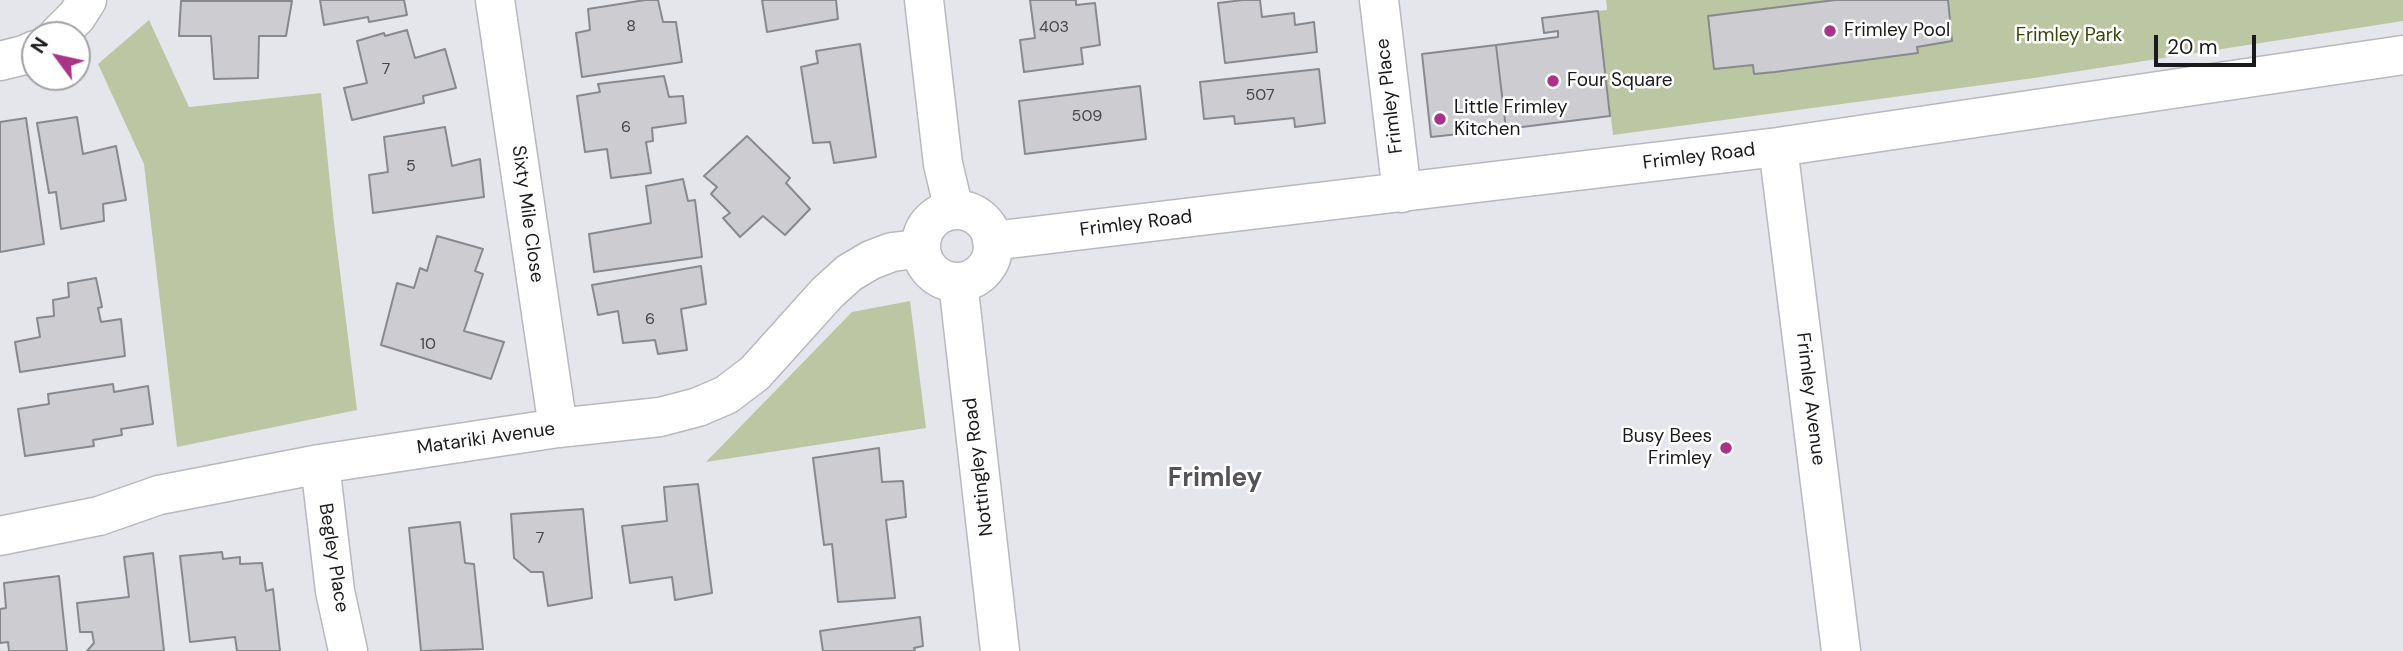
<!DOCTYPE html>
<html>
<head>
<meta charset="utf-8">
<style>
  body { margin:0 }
  #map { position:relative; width:2403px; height:651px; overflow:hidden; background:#e5e6eb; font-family:"DM Sans",sans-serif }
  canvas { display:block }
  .north { position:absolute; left:21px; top:21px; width:70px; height:70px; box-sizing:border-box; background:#fff; border:2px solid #a3a3a4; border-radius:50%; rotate:303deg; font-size:19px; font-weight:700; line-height:28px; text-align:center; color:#1a1a1c }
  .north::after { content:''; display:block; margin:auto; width:24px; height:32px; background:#aa3389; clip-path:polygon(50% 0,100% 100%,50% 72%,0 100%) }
  .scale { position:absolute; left:2154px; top:35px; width:102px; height:32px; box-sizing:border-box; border:4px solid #1a1a1c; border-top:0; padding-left:9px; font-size:21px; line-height:24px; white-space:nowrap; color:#1a1a1c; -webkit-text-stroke:5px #fff; paint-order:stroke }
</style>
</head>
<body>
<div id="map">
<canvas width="2403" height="651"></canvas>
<div class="north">N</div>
<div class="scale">20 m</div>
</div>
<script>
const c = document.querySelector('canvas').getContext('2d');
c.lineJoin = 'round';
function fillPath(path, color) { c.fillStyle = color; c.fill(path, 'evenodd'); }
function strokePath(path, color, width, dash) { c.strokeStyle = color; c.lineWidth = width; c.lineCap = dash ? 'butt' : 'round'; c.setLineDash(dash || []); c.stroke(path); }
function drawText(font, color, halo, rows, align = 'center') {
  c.font = font + ' "DM Sans",sans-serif'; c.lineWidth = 5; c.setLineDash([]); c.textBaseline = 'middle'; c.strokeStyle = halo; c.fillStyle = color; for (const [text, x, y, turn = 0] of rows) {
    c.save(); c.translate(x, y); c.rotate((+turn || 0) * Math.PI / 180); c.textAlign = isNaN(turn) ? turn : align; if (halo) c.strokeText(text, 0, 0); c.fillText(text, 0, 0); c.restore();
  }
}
fillPath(new Path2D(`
  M1606,0H2403V21L2034,78L1613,135L1598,11L1607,10Z
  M149,20L189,107L321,93L334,223L357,410L177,447L144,164L98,64Z
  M910,301L926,428L706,462L852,312Z`), '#bcc6a3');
const building = new Path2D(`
  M320,0H404L407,15L369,22L368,17L324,25Z
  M645,0H658L663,22H676L682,62L582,77L576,33L590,30L588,9Z
  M762,0H836L838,19L767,32Z
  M1030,0H1076V5L1095,3L1100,45L1081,48L1083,64L1024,72L1020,40L1035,38Z
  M1243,0H1260L1262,17L1294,13L1295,25L1314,22L1317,52L1225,63L1218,3Z
  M1835,0H1948L1952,41L1917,47L1918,53L1775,72L1754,74L1753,65L1714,69L1708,16Z
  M181,1H292L286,36H259L258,78L214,79L211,36H179Z
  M1598,11L1610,116L1506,129L1496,45L1558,37V31L1544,33L1542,18Z
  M407,30L415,58L445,49L456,88L423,96L424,103L352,120L344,88L367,83L357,41L384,33L385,36Z
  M860,44L876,157L834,163L830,142L813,143L801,67L818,63L816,51Z
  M1496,45L1506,129L1431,137L1422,54Z
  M1319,69L1325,123L1295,127L1294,118L1235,124L1234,116L1204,119L1200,82Z
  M664,76L669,97L683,96L686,123L652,128L653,141L646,142L651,173L611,178L607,149L585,152L577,96L600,92L598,84Z
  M1140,86L1146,139L1025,154L1019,101Z
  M77,117L83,154L116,146L126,200L103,204L104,221L61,229L56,192L49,193L37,123Z
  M26,118L44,244L0,252V122Z
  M445,127L452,166L480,159L484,197L373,213L369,175L388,172L384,137Z
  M747,136L790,178L786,183L810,209L785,235L763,216L740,237L723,218L730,213L711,194L717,187L704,176Z
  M683,179L688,201L695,200L702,257L594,272L589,234L651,223L646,186Z
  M437,236L483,249L475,271L483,274L464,331L504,342L491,379L381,345L397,283L414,288L420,268L427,271Z
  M701,266L706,304L681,309L687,350L658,354L655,340L623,343L618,311L598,315L592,285Z
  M96,278L102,307L98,308L101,322L121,319L125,356L20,372L15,342L40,337L37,318L54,316L53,300L69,297L68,283Z
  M113,384L114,392L148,386L153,424L121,429L122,435L93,440L94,446L25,456L18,409L49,404L48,394Z
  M879,448L882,482L903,481L906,517L886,520L895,598L838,602L832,544L824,545L813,458Z
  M698,484L712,593L675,600L672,577L630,583L622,526L667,521L664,487Z
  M583,509L592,598L548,606L543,572H531L514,558L511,514Z
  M460,522L465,563L474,564L483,649L421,651L409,528Z
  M222,552L223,559L240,557V564L262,563L266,591L273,589L280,651H237L235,637L190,642L180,556Z
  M153,553L164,651H87L94,643L92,632H80L77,603L129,597L124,557Z
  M59,576L67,651H9L8,642L0,643V609L6,608L4,583Z
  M920,617L923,646L914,648L915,651H823L820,631Z`);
fillPath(building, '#ccccd1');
strokePath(building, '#88898e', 2);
const minor = new Path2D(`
  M495,0L558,428
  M924,0L943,164L954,210
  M1379,0L1402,193
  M58,35L77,16L87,0
  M0,61L24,55L35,50
  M1778,147L1841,651
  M921 246a36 36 0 1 1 72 0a36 36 0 1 1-72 0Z
  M992,241L1778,147L2403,55
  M958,282L1000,651
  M320,464L335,591L348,651
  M0,536L99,516L159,495L320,464L558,428L660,417L698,407L726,395L755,373L827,293L849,273L871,260L892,252L909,250L921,252`);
strokePath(minor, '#b8b9be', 41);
strokePath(minor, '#fff', 38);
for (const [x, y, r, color] of [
  [1830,31,7,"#aa3389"],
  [1553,81,7,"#aa3389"],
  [1440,119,7,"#aa3389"],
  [1726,448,7,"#aa3389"]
]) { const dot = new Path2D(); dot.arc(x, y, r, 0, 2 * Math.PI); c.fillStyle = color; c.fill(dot); strokePath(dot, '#fff', 2.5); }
drawText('16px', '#464649', null, [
  ["8",631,27],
  ["403",1054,28],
  ["7",386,70],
  ["507",1260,96],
  ["509",1087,117],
  ["6",626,128],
  ["5",411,167],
  ["6",650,320],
  ["10",428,345],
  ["7",540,539]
]);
drawText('19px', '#1a1a1c', '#fff', [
  ["Frimley Pool",1844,31],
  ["Four Square",1567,81],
  ["Little Frimley",1454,108],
  ["Kitchen",1454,130],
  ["Busy Bees",1712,437,"right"],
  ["Frimley",1712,459,"right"]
], 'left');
drawText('19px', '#374300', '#fff', [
  ["Frimley Park",2069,36]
]);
drawText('19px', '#1a1a1c', '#fff', [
  ["Frimley Place",1390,96,-97],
  ["Frimley Road",1699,157,-7],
  ["Sixty Mile Close",527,214,82],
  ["Frimley Road",1136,224,-7],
  ["Frimley Avenue",1810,399,83],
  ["Matariki Avenue",486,439,-8],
  ["Nottingley Road",979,467,-97],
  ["Begley Place",333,558,81]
]);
drawText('bold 26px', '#535358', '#fff', [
  ["Frimley",1215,479]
]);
</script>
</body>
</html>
